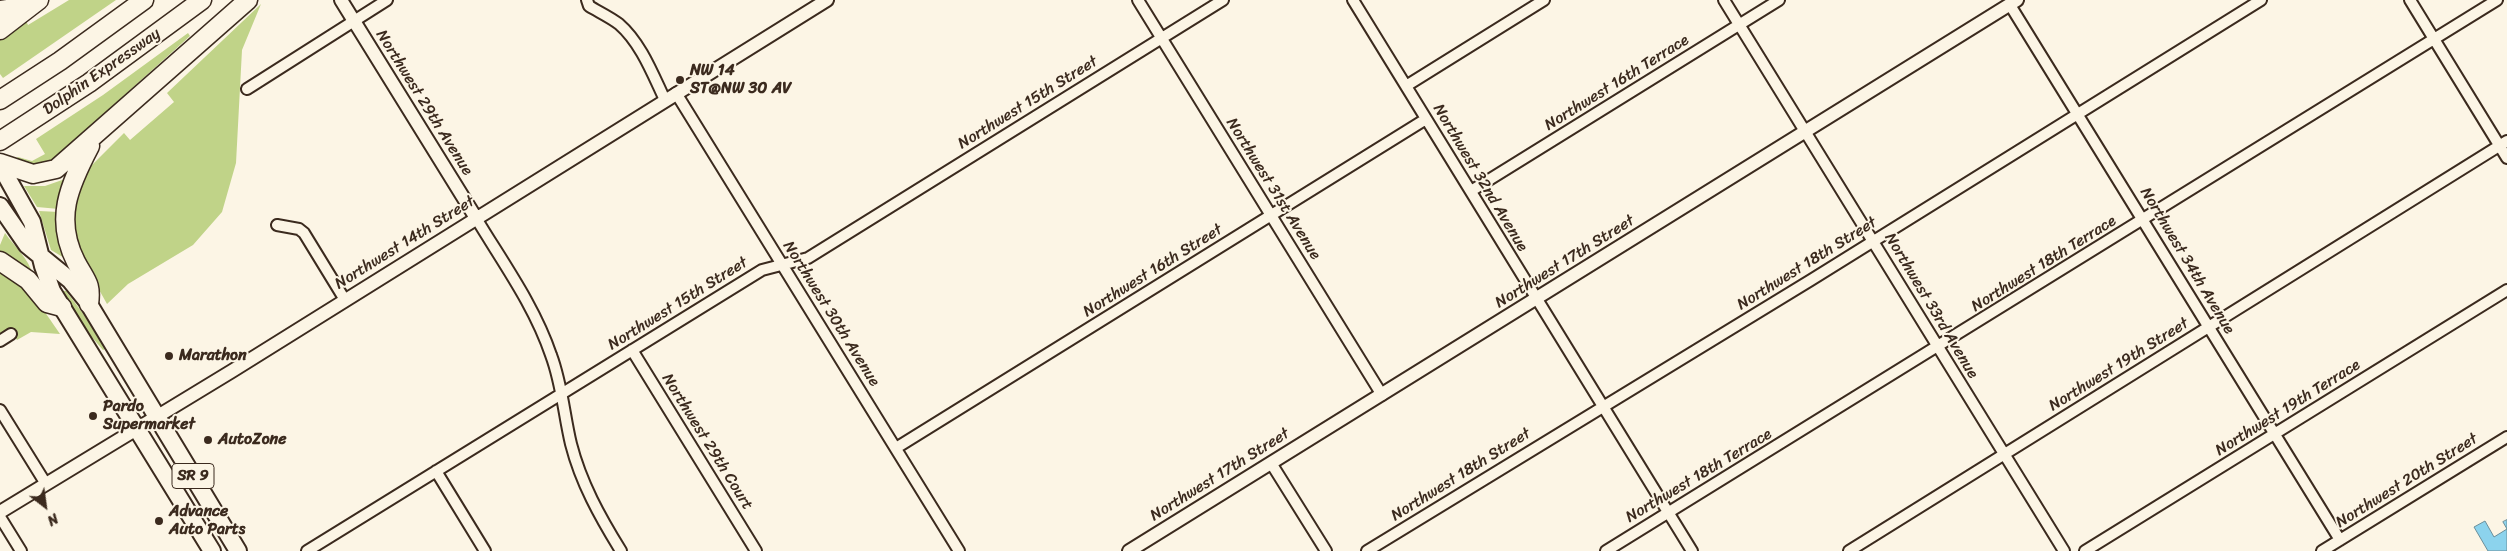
<!DOCTYPE html>
<html>
<head>
<meta charset="utf-8">
<style>
  body { margin:0 }
  #map { position:relative; width:2507px; height:551px; overflow:hidden; background:#fcf5e5; font-family:Sriracha,sans-serif }
  canvas { display:block }
  .north { position:absolute; left:20px; top:481px; width:50px; height:50px; -webkit-text-stroke:4px #fcf5e5; paint-order:stroke; rotate:150deg; font-size:14px; font-weight:700; line-height:20px; text-align:center; color:#3b2a1e }
  .north::after { content:''; display:block; margin:auto; width:18px; height:22px; background:#3b2a1e; clip-path:polygon(50% 0,100% 100%,50% 72%,0 100%) }
</style>
</head>
<body>
<div id="map">
<canvas width="2507" height="551"></canvas>
<div class="north">N</div>
</div>
<script>
const c = document.querySelector('canvas').getContext('2d');
c.lineJoin = 'round';
function fillPath(path, color) { c.fillStyle = color; c.fill(path, 'evenodd'); }
function strokePath(path, color, width, dash) { c.strokeStyle = color; c.lineWidth = width; c.lineCap = dash ? 'butt' : 'round'; c.setLineDash(dash || []); c.stroke(path); }
function drawText(font, color, halo, rows, align = 'center') {
  c.font = font + ' Sriracha,sans-serif'; c.lineWidth = 4; c.setLineDash([]); c.textBaseline = 'middle'; c.strokeStyle = halo; c.fillStyle = color; for (const [text, x, y, turn = 0] of rows) {
    c.save(); c.translate(x, y); c.rotate((+turn || 0) * Math.PI / 180); c.textAlign = isNaN(turn) ? turn : align; if (halo) c.strokeText(text, 0, 0); c.fillText(text, 0, 0); c.restore();
  }
}
fillPath(new Path2D(`
  M69,0H116L3,78L0,74V37L26,21L28,25Z
  M261,4L242,50L236,163L222,212L193,245L128,284L107,304L87,268L76,243L70,205L88,169L124,133L130,140L174,102L167,93Z
  M188,33L190,36L59,154V159L42,167L14,160L18,157L32,161L45,154L36,139L103,95Z
  M65,179L59,209L37,207L24,186H45Z
  M39,211L59,212L66,259L51,250Z
  M5,233C14,246 29,259 33,275L0,254V245Z
  M0,269C30,288 41,306 60,334L31,332L17,340L10,329L0,335Z
  M63,291H66L82,312L105,349L103,350L90,335Z`), '#c0d388');
const water = new Path2D(`
  M2507,520V551H2488L2474,527L2485,521L2494,537L2507,529L2503,522Z`);
fillPath(water, '#8cd3ed');
strokePath(water, '#6c8f9a', 1);
const minor = new Path2D(`
  M587,0L589,6C599,12 610,17 619,24C641,43 653,75 665,100
  M1138,0L1382,395
  M1353,0L1692,551
  M1724,0L2064,551
  M2410,0L2507,158
  M2010,5L2340,540
  M1406,86L1544,0
  M247,89L387,0
  M676,93L959,551
  M1471,191L1779,0
  M476,218C503,263 534,305 551,355C562,384 564,415 571,444C581,483 600,517 621,551
  M277,225L299,229L304,233L345,300
  M0,341L11,334
  M632,350L756,551
  M0,410L46,484
  M896,448L1426,119
  M1271,463L1326,551
  M436,471L485,551
  M0,517L21,551
  M307,551L762,270L808,258L1223,0
  M1367,551L1811,280L2261,0
  M1606,551L2497,0
  M1849,551L2507,141
  M2085,551L2507,290
  M2322,551L2507,437`);
const tertiary = new Path2D(`
  M341,0L476,218
  M0,512L232,371L827,0
  M1129,551L2017,0`);
const trunk = new Path2D(`
  M0,165L32,222L43,266L52,291L212,551
  M0,206L27,245L70,280L87,301L238,551`);
const motorway = new Path2D(`
  M0,10L29,6
  M0,30L39,0
  M0,100L60,61L144,0
  M0,141L89,83L202,0
  M0,163L33,174L56,169L248,0
  M0,261L28,280L47,303L62,307
  M89,304C92,283 86,281 76,262C54,219 69,186 90,146`);
strokePath(minor, '#3b2a1e', 14);
strokePath(tertiary, '#3b2a1e', 16);
strokePath(trunk, '#3b2a1e', 20);
strokePath(motorway, '#3b2a1e', 21);
strokePath(minor, '#fcf5e5', 10);
strokePath(tertiary, '#fcf5e5', 12);
strokePath(trunk, '#fcf5e5', 16);
strokePath(motorway, '#fcf5e5', 18);
for (const [x, y, r, color] of [
  [680,80,5,"#3b2a1e"],
  [169,356,5,"#3b2a1e"],
  [93,416,5,"#3b2a1e"],
  [208,440,5,"#3b2a1e"],
  [159,521,5,"#3b2a1e"]
]) { const dot = new Path2D(); dot.arc(x, y, r, 0, 2 * Math.PI); c.fillStyle = color; c.fill(dot); strokePath(dot, '#fcf5e5', 2); }
for (const [x, y, w] of [
  [193,476,42]
]) { const box = new Path2D(); box.roundRect(x - w / 2, y - 12.5, w, 25, 4); c.fillStyle = '#fcf5e5'; c.fill(box); strokePath(box, '#3b2a1e', 1); }
drawText('bold 15px', '#3b2a1e', null, [
  ["SR 9",193,476]
]);
drawText('bold 16px', '#3b2a1e', '#fcf5e5', [
  ["NW 14",690,71],
  ["ST@NW 30 AV",690,89],
  ["Marathon",179,356],
  ["Pardo",103,407],
  ["Supermarket",103,425],
  ["AutoZone",218,440],
  ["Advance",169,512],
  ["Auto Parts",169,530]
], 'left');
drawText('16px', '#3b2a1e', '#fcf5e5', [
  ["Dolphin Expressway",102,72,-35],
  ["Northwest 16th Terrace",1617,83,-32],
  ["Northwest 29th Avenue",424,103,58],
  ["Northwest 15th Street",1028,103,-32],
  ["Northwest 32nd Avenue",1480,178,59],
  ["Northwest 31st Avenue",1273,189,58],
  ["Northwest 14th Street",405,243,-32],
  ["Northwest 34th Avenue",2187,261,59],
  ["Northwest 17th Street",1565,262,-32],
  ["Northwest 18th Street",1807,264,-32],
  ["Northwest 18th Terrace",2044,264,-32],
  ["Northwest 16th Street",1153,271,-32],
  ["Northwest 15th Street",678,304,-32],
  ["Northwest 33rd Avenue",1931,306,59],
  ["Northwest 30th Avenue",831,314,58],
  ["Northwest 19th Street",2119,365,-32],
  ["Northwest 19th Terrace",2288,408,-32],
  ["Northwest 29th Court",707,442,58],
  ["Northwest 17th Street",1220,475,-32],
  ["Northwest 18th Street",1461,475,-32],
  ["Northwest 18th Terrace",1699,476,-31],
  ["Northwest 20th Street",2407,481,-32]
]);
</script>
</body>
</html>
